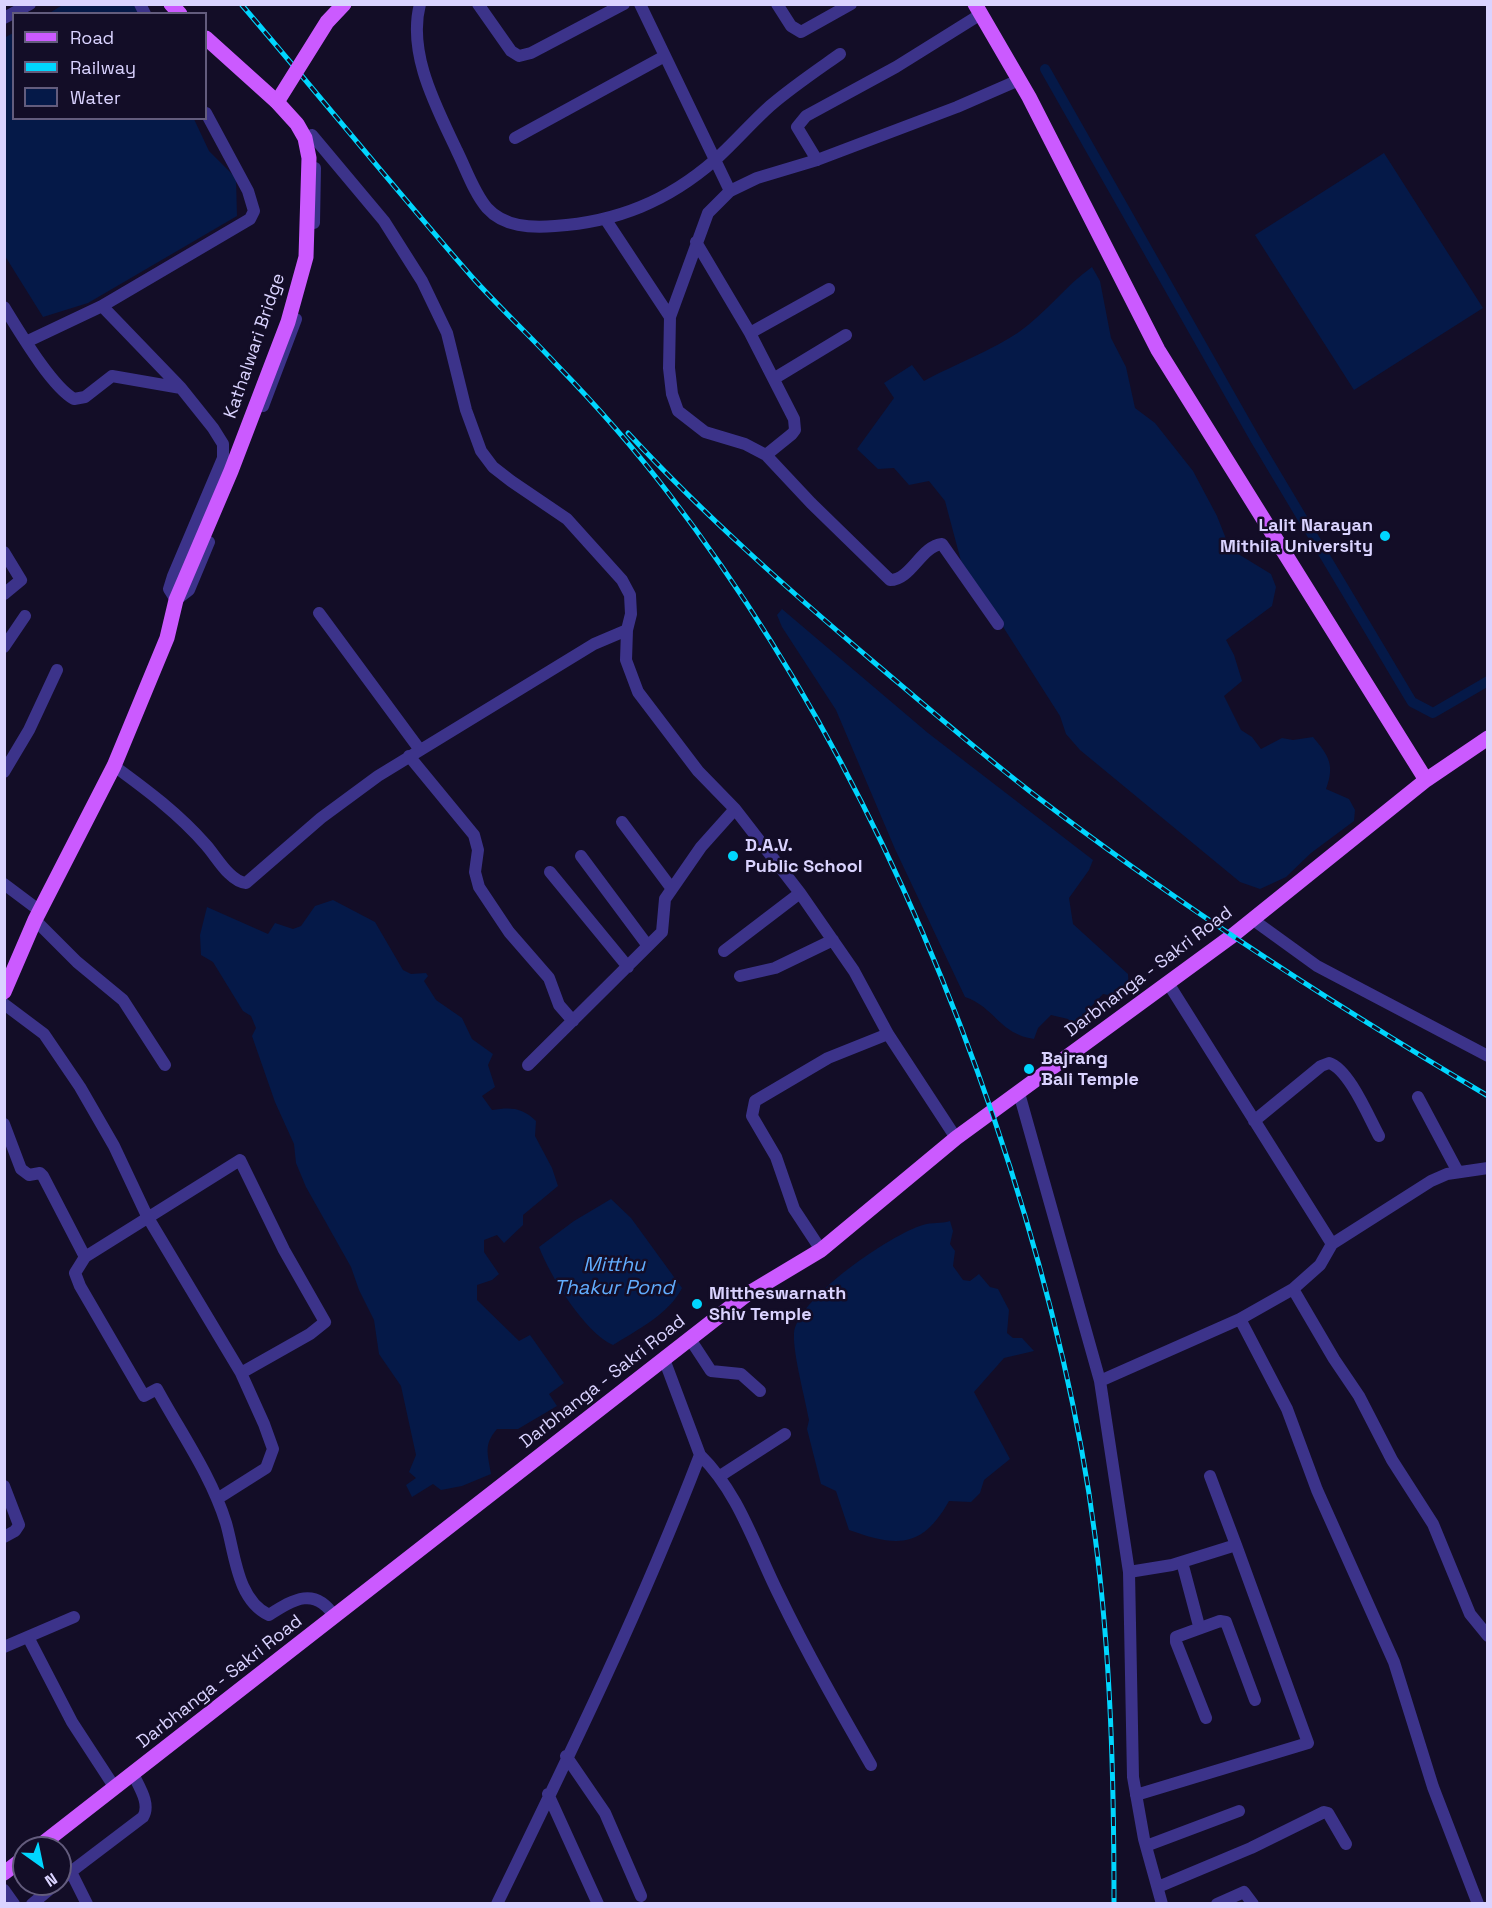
<!DOCTYPE html>
<html>
<head>
<meta charset="utf-8">
<style>
  body { margin:0 }
  #map { position:relative; width:1492px; height:1908px; overflow:hidden; background:#130d27; font-family:"Space Grotesk",sans-serif }
  canvas { display:block }
  .frame { position:absolute; inset:0; border:6px solid #dad3ff; pointer-events:none }
  .legend { position:absolute; left:12px; top:12px; width:195px; height:108px; box-sizing:border-box; background:#130d27; border:2px solid #635c7d; margin:0; padding:8px 10px; list-style:none; font-size:18px; color:#dad3ff }
  .legend li { display:flex; align-items:center; gap:12px; height:30px }
  .legend b { width:30px; border:2px solid #635c7d }
  .north { position:absolute; left:12px; top:1836px; width:60px; height:60px; box-sizing:border-box; background:#130d27; border:2px solid #635c7d; border-radius:50%; rotate:147deg; font-size:16px; font-weight:700; line-height:24px; text-align:center; color:#dad3ff }
  .north::after { content:''; display:block; margin:auto; width:21px; height:27px; background:#00d6fe; clip-path:polygon(50% 0,100% 100%,50% 72%,0 100%) }
</style>
</head>
<body>
<div id="map">
<canvas width="1492" height="1908"></canvas>
<div class="frame"></div>
<ul class="legend">
<li><b style="height:8px;background:#cb5aff"></b>Road</li>
<li><b style="height:8px;background:#00d6fe"></b>Railway</li>
<li><b style="height:16px;background:#051948"></b>Water</li>
</ul>
<div class="north">N</div>
</div>
<script>
const c = document.querySelector('canvas').getContext('2d');
c.lineJoin = 'round';
function fillPath(path, color) { c.fillStyle = color; c.fill(path, 'evenodd'); }
function strokePath(path, color, width, dash) { c.strokeStyle = color; c.lineWidth = width; c.lineCap = dash ? 'butt' : 'round'; c.setLineDash(dash || []); c.stroke(path); }
function drawText(font, color, halo, rows, align = 'center') {
  c.font = font + ' "Space Grotesk",sans-serif'; c.lineWidth = 5; c.setLineDash([]); c.textBaseline = 'middle'; c.strokeStyle = halo; c.fillStyle = color; for (const [text, x, y, turn = 0] of rows) {
    c.save(); c.translate(x, y); c.rotate((+turn || 0) * Math.PI / 180); c.textAlign = isNaN(turn) ? turn : align; if (halo) c.strokeText(text, 0, 0); c.fillText(text, 0, 0); c.restore();
  }
}
fillPath(new Path2D(`
  M64,4L134,5L139,14H48Z
  M13,33L14,118L194,119L209,151L236,178L237,216L88,303L43,317L5,256L4,38Z
  M1384,153L1483,308L1354,390L1255,235Z
  M1092,267L1100,281L1111,338L1126,367L1135,408L1155,423L1193,471L1217,516L1230,549L1271,574L1276,587L1272,606L1226,640L1234,655L1242,681L1224,696L1241,730L1252,737L1261,749L1282,738L1293,740L1313,737C1329,756 1335,765 1326,789L1349,799L1355,810L1354,821L1311,853L1286,877L1260,889L1240,882L1080,750L1066,734L1060,716L961,561L945,501L929,481L909,485L894,468L878,469L857,449L894,398L884,383L912,365L924,381C953,365 993,350 1019,332C1047,312 1065,286 1092,267Z
  M782,609L928,733L1093,860L1089,870L1069,898L1073,924L1128,974L1129,992L1114,996L1103,994L1083,1015L1078,1031L1068,1019L1051,1015L1038,1028L1034,1039C999,1034 995,1007 965,997L895,849L836,710L782,627L777,615Z
  M333,900L375,922L403,970L411,974L426,973L428,976L424,981L436,1000L462,1018L472,1039L493,1054L488,1065L495,1087L482,1096L492,1110C510,1107 522,1107 536,1121L535,1136L552,1168L558,1186L523,1215V1225L504,1243L497,1235L484,1240V1252L499,1274L492,1280L477,1285V1300L519,1341L530,1335L564,1383L549,1394L557,1406L518,1429H497C483,1445 488,1454 491,1474L462,1486L441,1490L433,1484L412,1497L406,1485L416,1478L409,1472L416,1455L401,1386L379,1354L374,1320L359,1290L351,1267L306,1187L296,1163L294,1144L275,1102L252,1036L256,1028L251,1016L243,1011L213,962L201,955L200,935L207,907L268,934L275,923L293,929L301,926L315,906Z
  M611,1199L631,1218L682,1288C669,1314 637,1330 613,1345C585,1333 550,1276 539,1247L574,1221Z
  M950,1221L953,1231L950,1244L955,1251L953,1266L963,1280L970,1281L979,1274L990,1287L998,1289L1009,1310L1007,1333L1013,1338H1022L1034,1351L1004,1358L974,1392L1010,1459L984,1480L980,1493L971,1502L949,1501C922,1549 897,1547 849,1530L836,1491L821,1484L807,1429L809,1420C805,1398 793,1354 794,1334C796,1299 891,1234 923,1225C932,1222 941,1224 950,1221Z`), '#051948');
strokePath(new Path2D(`
  M1045,69L1255,439L1412,702L1433,713L1488,681`), '#051948', 10);
strokePath(new Path2D(`
  M140,4L145,14
  M420,4C407,54 437,108 457,151C466,169 474,193 487,208C504,227 531,228 555,226C617,222 668,201 715,160C734,143 751,123 770,106C792,87 816,71 840,54
  M478,4L511,51L519,56L531,53L624,4
  M640,4L730,191
  M777,4L791,26L801,32L851,4
  M4,18L30,4
  M312,135L384,221L422,281L447,333L466,410L481,451L493,467L511,481L567,519L622,580L630,595L631,614L627,630L626,660L638,692L698,771L735,809L800,893L854,971L888,1034L956,1138
  M515,138L663,57
  M817,160L797,127L806,116L896,67L981,14
  M606,220L670,317
  M314,223L315,168
  M696,242L750,333L794,419L795,430L792,434L766,455
  M102,306L181,388L213,428L223,444V458L173,576L169,589L176,600L189,590L209,542
  M4,307C19,331 51,386 74,399L85,397L112,376L181,388
  M750,333L829,289
  M26,342L102,306L250,219L254,211L248,191L206,113
  M775,378L846,335
  M263,406L296,319
  M4,552L21,580L4,594
  M319,613L420,750
  M998,624L942,544C921,546 911,580 890,580L811,503L766,455L745,444L705,432L678,411L672,394L669,368L670,317L708,213L730,191L757,178L817,160L957,107L1019,80
  M4,647L25,616
  M409,756L474,835L478,850L475,872L479,887L509,932L549,978L559,1005L573,1021
  M114,766C147,790 179,814 206,845C216,856 230,882 246,883L321,818L378,776L594,644L627,630
  M4,772L29,730L57,670
  M622,822L672,889
  M581,856L648,946
  M550,872L628,967
  M4,884L40,911
  M1252,919L1317,966L1488,1056
  M35,920L77,962L123,1000L165,1065
  M724,951L800,893
  M740,976L775,968L833,940
  M1168,983L1332,1244
  M4,1004L44,1034L80,1087L114,1146L147,1216L241,1373L264,1424L273,1449L266,1468L217,1499
  M528,1065L662,932L665,899L701,847L735,809
  M1019,1093L1100,1381L1129,1572L1133,1777L1144,1839L1162,1904
  M1418,1097L1458,1172
  M1254,1121L1321,1066L1329,1063C1349,1069 1369,1118 1379,1136
  M4,1124L21,1169L29,1175L40,1173L43,1176L85,1257L75,1273L80,1286L144,1396L157,1389C181,1433 211,1475 226,1523C235,1554 237,1600 269,1615C294,1599 315,1586 335,1617
  M821,1250L794,1209L776,1157L752,1116L755,1101L828,1058L888,1034
  M85,1257L240,1160L284,1250L325,1322L310,1334L241,1373
  M1293,1289L1334,1359L1359,1396L1392,1460L1433,1524L1470,1614L1488,1636
  M1240,1319L1287,1409L1317,1490L1394,1662L1433,1787L1478,1904
  M690,1339L711,1371L741,1374L760,1391
  M1100,1381L1240,1319L1293,1289L1320,1265L1332,1244L1431,1181L1447,1174L1488,1168
  M700,1455C739,1493 755,1547 779,1595C807,1653 839,1709 871,1765
  M720,1476L785,1434
  M1210,1476L1236,1545
  M4,1486L19,1525L15,1531L4,1537
  M1182,1562L1199,1626
  M1129,1572L1172,1565L1236,1545L1308,1743L1136,1795
  M28,1637L72,1722L115,1788
  M4,1647L74,1617
  M1206,1718L1176,1642V1637L1220,1621L1226,1622L1255,1700
  M566,1756L605,1813L641,1896
  M548,1794L598,1904
  M1146,1846L1239,1811
  M71,1872L87,1904
  M60,1880L143,1817C151,1804 139,1787 133,1774
  M1158,1887L1251,1848L1324,1812L1328,1813L1346,1844
  M4,1890L14,1904
  M32,1904L56,1884
  M497,1904C569,1756 641,1609 700,1455L664,1359
  M1217,1904L1244,1892L1253,1904`), '#3c338a', 12);
strokePath(new Path2D(`
  M171,4L180,14
  M975,4L1029,97L1158,350L1426,780
  M4,992L35,920L114,766L167,638L176,600L231,471L288,322L306,257L309,158L305,138L297,124L277,102L206,38
  M37,1848L746,1295L821,1250L956,1138L1232,936L1426,780L1488,738
  M4,1873L24,1858`), '#cb5aff', 15);
const rail = new Path2D(`
  M241,4C319,95 394,188 472,277C499,307 528,334 555,363C595,404 634,448 669,494C823,695 933,927 1010,1167C1048,1287 1079,1411 1095,1536C1111,1658 1114,1781 1114,1904
  M628,433C705,516 790,591 876,664C928,708 979,752 1032,793C1177,904 1331,1003 1488,1096`);
strokePath(rail, '#00d6fe', 5);
strokePath(rail, '#130d27', 3, [9]);
strokePath(new Path2D(`
  M277,102L327,22L344,4`), '#cb5aff', 15);
for (const [x, y, r, color] of [
  [1385,536,6,"#00d6fe"],
  [733,856,6,"#00d6fe"],
  [1029,1069,6,"#00d6fe"],
  [697,1304,6,"#00d6fe"]
]) { const dot = new Path2D(); dot.arc(x, y, r, 0, 2 * Math.PI); c.fillStyle = color; c.fill(dot); strokePath(dot, '#130d27', 2); }
drawText('18px', '#dad3ff', '#130d27', [
  ["Kathalwari Bridge",255,346,-71],
  ["Darbhanga - Sakri Road",1149,972,-37],
  ["Darbhanga - Sakri Road",603,1382,-38],
  ["Darbhanga - Sakri Road",220,1682,-38]
]);
drawText('bold 18px', '#dad3ff', '#130d27', [
  ["Lalit Narayan",1373,526,"right"],
  ["Mithila University",1373,547,"right"],
  ["D.A.V.",745,846],
  ["Public School",745,867],
  ["Bajrang",1041,1059],
  ["Bali Temple",1041,1080],
  ["Mittheswarnath",709,1294],
  ["Shiv Temple",709,1315]
], 'left');
drawText('italic 20px', '#61adff', '#130d27', [
  ["Mitthu",614,1266],
  ["Thakur Pond",614,1289]
]);
</script>
</body>
</html>
